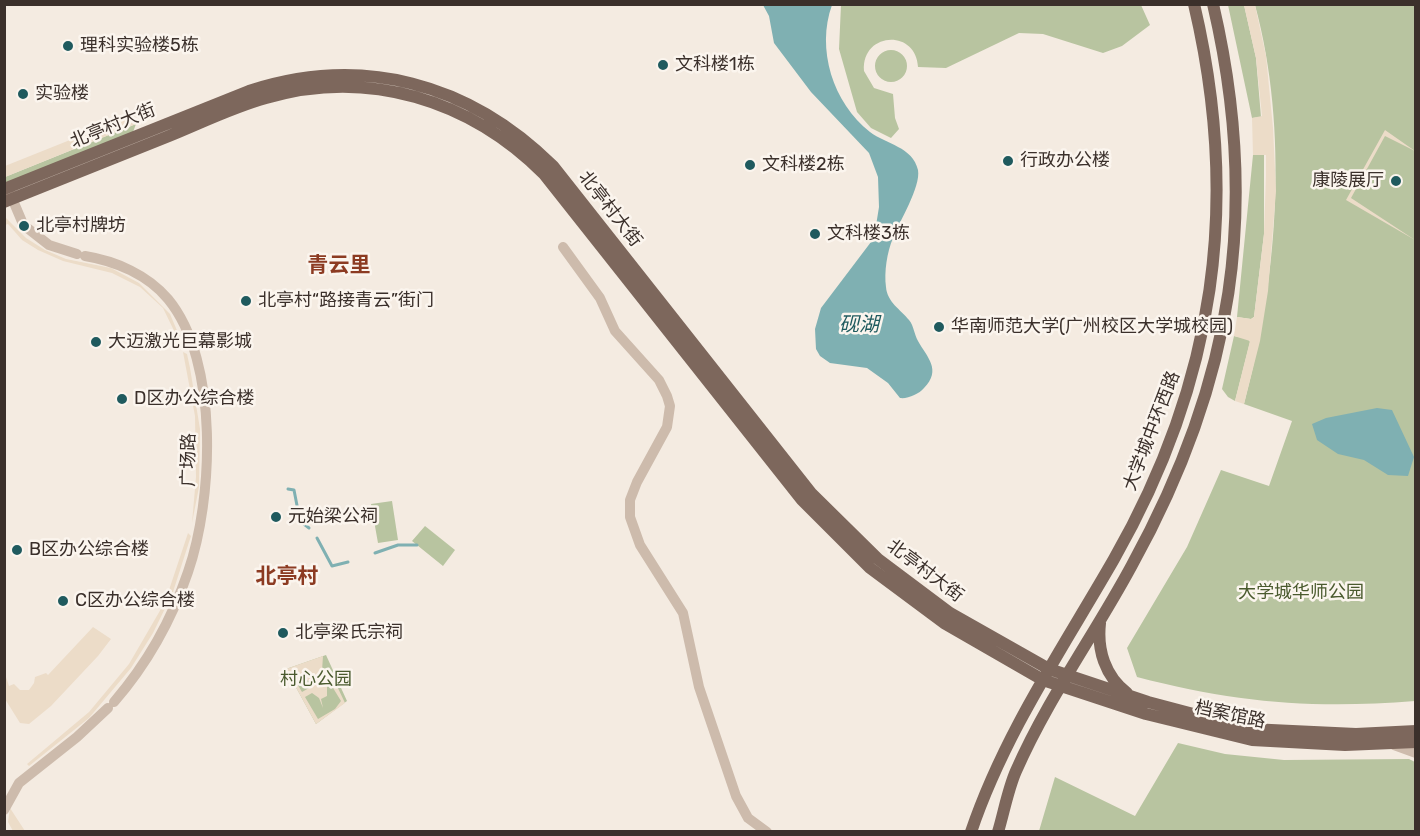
<!DOCTYPE html>
<html>
<head>
<meta charset="utf-8">
<style>
  body { margin:0 }
  #map { position:relative; width:1420px; height:836px; overflow:hidden; background:#f4ebe1; font-family:Rubik,sans-serif }
  canvas { display:block }
  .frame { position:absolute; inset:0; border:6px solid #3b302b; pointer-events:none }
</style>
</head>
<body>
<div id="map">
<canvas width="1420" height="836"></canvas>
<div class="frame"></div>
</div>
<script>
const c = document.querySelector('canvas').getContext('2d');
c.lineJoin = 'round';
function fillPath(path, color) { c.fillStyle = color; c.fill(path, 'evenodd'); }
function strokePath(path, color, width, dash) { c.strokeStyle = color; c.lineWidth = width; c.lineCap = dash ? 'butt' : 'round'; c.setLineDash(dash || []); c.stroke(path); }
function drawText(font, color, halo, rows, align = 'center') {
  c.font = font + ' Rubik,"Noto Sans SC",sans-serif'; c.lineWidth = 5; c.setLineDash([]); c.textBaseline = 'middle'; c.strokeStyle = halo; c.fillStyle = color; for (const [text, x, y, turn = 0] of rows) {
    c.save(); c.translate(x, y); c.rotate((+turn || 0) * Math.PI / 180); c.textAlign = isNaN(turn) ? turn : align; if (halo) c.strokeText(text, 0, 0); c.fillText(text, 0, 0); c.restore();
  }
}
fillPath(new Path2D(`
  M841,5H1141L1150,25L1122,46L1103,53L1043,34L1019,33L946,68L918,67C916,28 861,32 864,71L874,88L893,94L895,118L899,129L891,138L871,128L857,112L839,49Z
  M1228,5H1244L1256,58L1261,117L1252,118Z
  M1255,5H1415V701C1314,709 1236,703 1137,677L1127,648L1187,547L1221,470L1269,486L1292,421L1244,404C1278,279 1289,130 1255,5Z
  M875 66a16 16 0 1 1 32 0a16 16 0 1 1-32 0Z
  M136,124L133,132L5,184V177Z
  M1264,154V234L1254,317L1251,319L1237,317L1253,155Z
  M1234,336L1248,339L1250,342L1235,401L1228,397L1222,389Z
  M392,501L398,540L378,543L371,504Z
  M425,526L455,550L443,566L412,541Z
  M326,655L347,701L316,724L286,669Z
  M1178,743L1225,754L1284,760L1409,759L1415,762V831H1039L1055,777L1135,816Z`), '#b8c4a0');
fillPath(new Path2D(`
  M1244,5H1255L1266,56L1273,128L1276,191L1268,291L1260,341L1244,404L1235,401L1250,341L1234,336L1237,317L1251,319L1254,317L1264,234L1266,176V155H1253L1252,118L1262,116L1256,58Z
  M135,114L136,124L5,177V166Z
  M1385,130L1415,151L1385,136L1351,198L1415,240L1346,200Z
  M5,217L26,238L45,250L66,259L111,268L139,283L170,314L181,340L179,341L163,308L140,287L112,273L63,261L38,250L22,240L8,224L5,225Z
  M183,352L187,354L190,368L200,429L199,487L192,523L196,477L195,416Z
  M188,533L191,536L189,542L173,592L153,633L131,668L89,718L29,766L27,764L89,712L129,664L165,602Z
  M93,627L111,639L98,656L51,706L29,724L20,723L5,699V674L9,686L14,684L20,690H29L34,683L35,677L46,673L48,675Z
  M323,656L322,671L337,686L345,703L316,724L286,669ZM293,670L310,682L309,688L302,692L290,672ZM330,683L341,701L335,709L318,719L305,697L312,693L319,698L323,708L321,699L327,696V686Z
  M10,808L25,831H13L8,822Z`), '#ecdcc8');
fillPath(new Path2D(`
  M763,5H832C816,49 833,103 870,132C886,144 913,147 918,170C921,187 899,222 893,238C887,252 884,272 886,287C887,302 901,310 909,320C914,326 914,334 918,341C927,357 942,370 924,388C919,394 908,399 900,398L888,383L867,368L830,363L820,356L816,349L815,329L821,308L874,238L879,207L878,177L869,153L811,92L774,43L769,16Z
  M1377,408L1392,410L1414,457L1408,476L1388,475L1364,460L1338,454L1317,440L1312,424L1326,418Z`), '#7fb0b2');
strokePath(new Path2D(`
  M288,489L294,490L300,521L309,528
  M317,538L332,566L348,562
  M375,553L398,545H417`), '#7fb0b2', 3);
strokePath(new Path2D(`
  M9,191L23,224
  M26,227L49,245L77,254
  M563,247L600,298L615,331L659,380L667,396L670,406L667,427L637,482L630,500V517L640,545L683,613L699,687L736,796L748,818L767,832
  M85,256C116,261 148,275 168,299C220,362 213,500 188,572C172,619 146,665 114,702
  M1394,745L1416,753
  M4,810L19,783L77,737L108,708`), '#cdbbac', 10);
strokePath(new Path2D(`
  M4,189L249,91C362,54 469,83 553,166L811,493L878,559L950,613L1049,669L1148,702L1250,729L1356,734L1416,731
  M4,202C59,180 114,158 169,136C201,123 233,107 266,98C368,68 470,100 544,174L802,500L870,568L944,623L1043,680L1146,714L1252,740L1345,745L1416,742
  M1100,623C1097,650 1105,676 1127,693
  M971,832C1004,734 1063,648 1114,559C1215,382 1241,203 1194,4
  M998,832C1004,812 1008,789 1016,771C1048,698 1095,634 1132,565C1233,382 1261,209 1213,4`), '#7d675c', 12);
for (const [x, y, r, color] of [
  [68,46,6,"#1f5a5e"],
  [663,65,6,"#1f5a5e"],
  [23,94,6,"#1f5a5e"],
  [1008,161,6,"#1f5a5e"],
  [750,165,6,"#1f5a5e"],
  [1396,181,6,"#1f5a5e"],
  [24,226,6,"#1f5a5e"],
  [815,234,6,"#1f5a5e"],
  [246,301,6,"#1f5a5e"],
  [939,327,6,"#1f5a5e"],
  [96,342,6,"#1f5a5e"],
  [122,399,6,"#1f5a5e"],
  [276,517,6,"#1f5a5e"],
  [17,550,6,"#1f5a5e"],
  [63,601,6,"#1f5a5e"],
  [283,633,6,"#1f5a5e"]
]) { const dot = new Path2D(); dot.arc(x, y, r, 0, 2 * Math.PI); c.fillStyle = color; c.fill(dot); strokePath(dot, '#fbf5ee', 2); }
drawText('18px', '#3b302b', '#fbf5ee', [
  ["理科实验楼5栋",80,46],
  ["文科楼1栋",675,65],
  ["实验楼",35,94],
  ["行政办公楼",1020,161],
  ["文科楼2栋",762,165],
  ["康陵展厅",1384,181,"right"],
  ["北亭村牌坊",36,226],
  ["文科楼3栋",827,234],
  ["北亭村“路接青云”街门",258,301],
  ["华南师范大学(广州校区大学城校园)",951,327],
  ["大迈激光巨幕影城",108,342],
  ["D区办公综合楼",134,399],
  ["元始梁公祠",288,517],
  ["B区办公综合楼",29,550],
  ["C区办公综合楼",75,601],
  ["北亭梁氏宗祠",295,633]
], 'left');
drawText('18px', '#3b302b', '#fbf5ee', [
  ["北亭村大街",113,126,-22],
  ["北亭村大街",610,209,52],
  ["大学城中环西路",1152,431,-69],
  ["广场路",189,460,-89],
  ["北亭村大街",925,571,37],
  ["档案馆路",1230,715,12]
]);
drawText('18px', '#4a5a2e', '#fbf5ee', [
  ["大学城华师公园",1301,593],
  ["村心公园",316,680]
]);
drawText('italic 20px', '#1f5a5e', '#fbf5ee', [
  ["砚湖",859,325]
]);
drawText('bold 21px', '#8c3b22', '#fbf5ee', [
  ["青云里",339,266],
  ["北亭村",287,577]
]);
</script>
</body>
</html>
